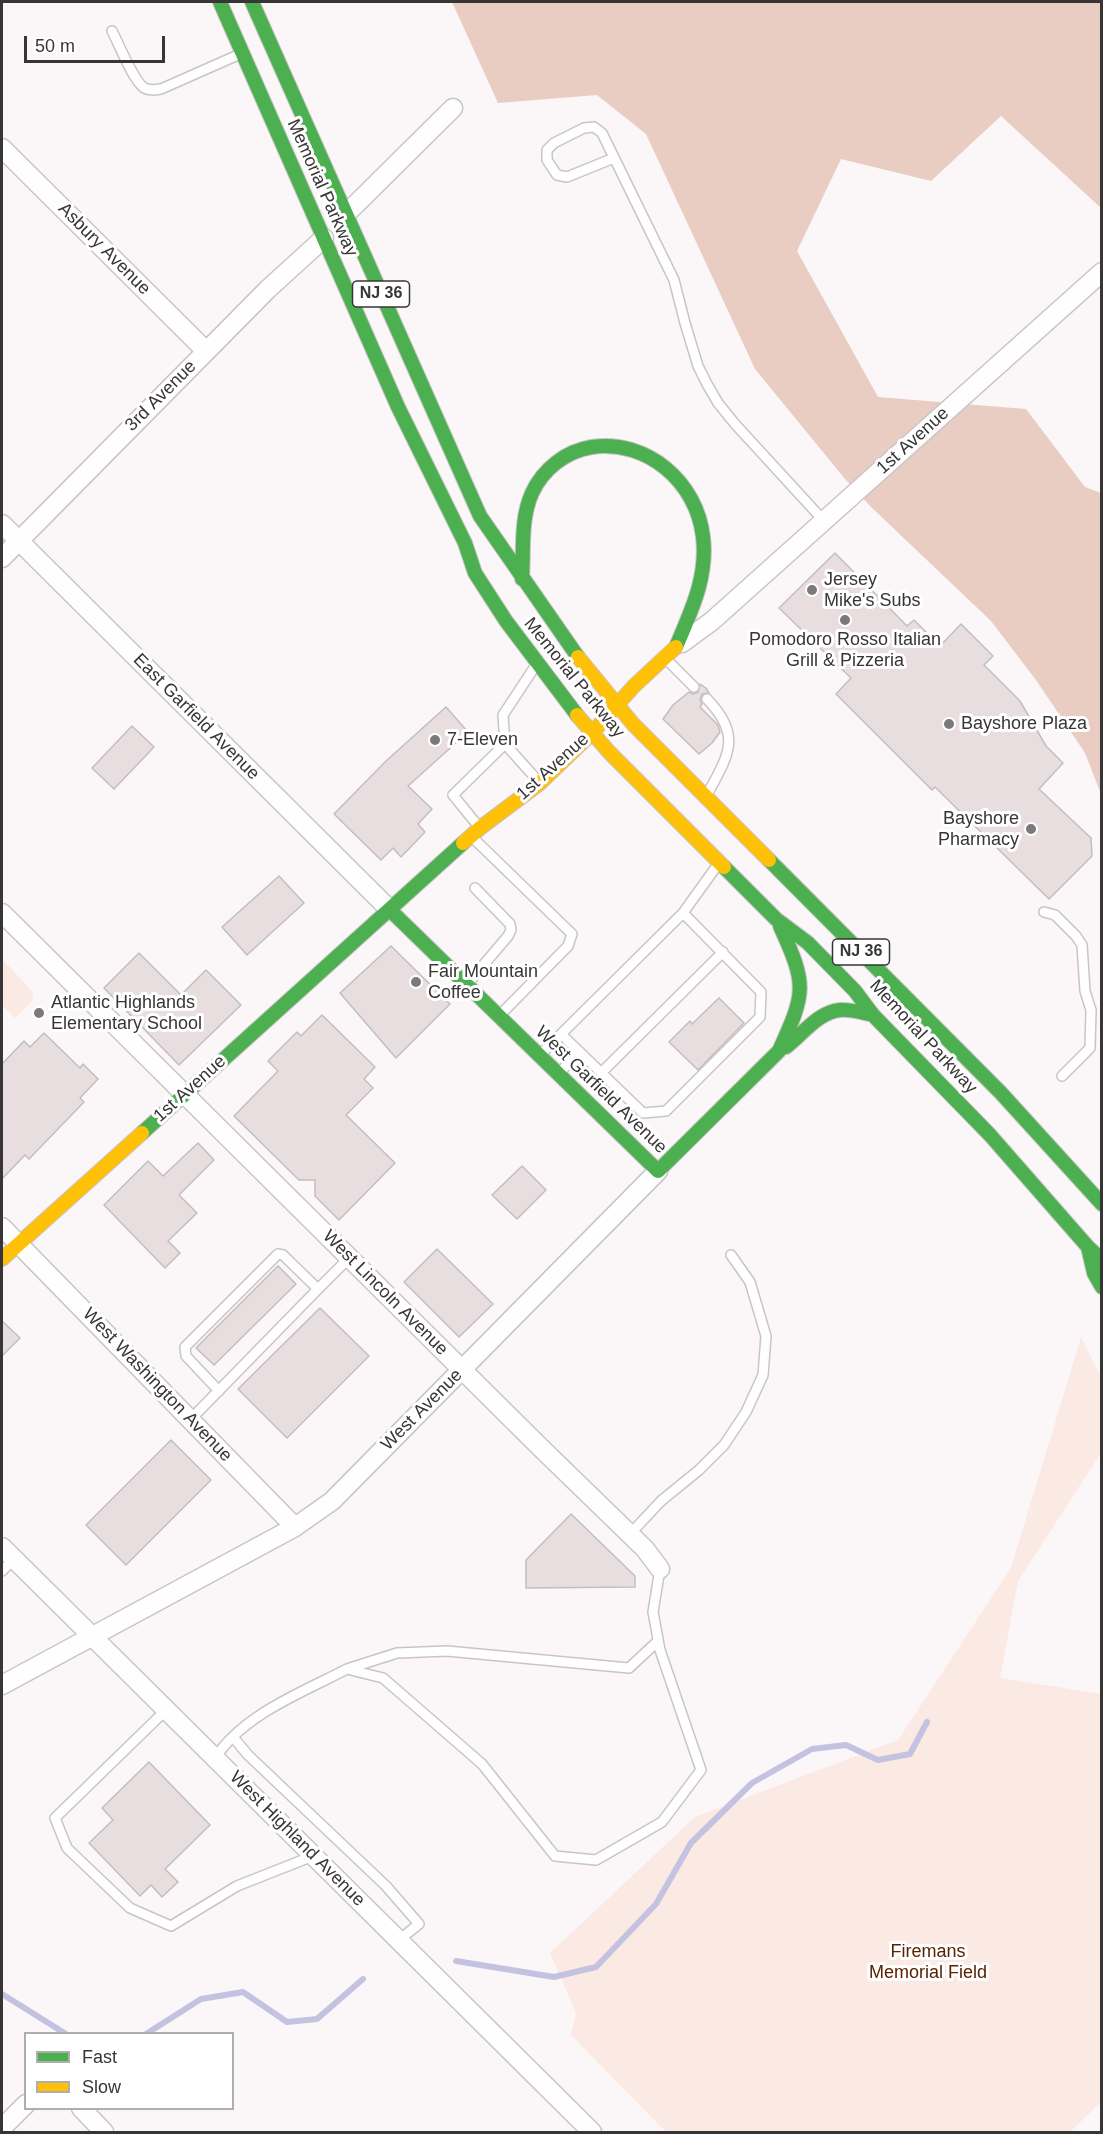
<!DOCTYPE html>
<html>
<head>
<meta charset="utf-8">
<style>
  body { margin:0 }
  #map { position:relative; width:1103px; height:2134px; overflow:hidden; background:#fbf6f8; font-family:Helvetica,sans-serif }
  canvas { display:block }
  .frame { position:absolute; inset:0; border:3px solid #383536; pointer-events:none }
  .legend { position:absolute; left:24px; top:2032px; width:210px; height:78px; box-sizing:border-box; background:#fff; border:2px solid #afaeaf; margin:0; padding:8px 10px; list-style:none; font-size:18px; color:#383536 }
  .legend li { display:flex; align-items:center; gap:12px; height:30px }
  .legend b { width:30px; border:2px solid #afaeaf }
  .scale { position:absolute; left:24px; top:36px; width:141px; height:27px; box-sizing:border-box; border:3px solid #383536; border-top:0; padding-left:8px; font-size:18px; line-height:21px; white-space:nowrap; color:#383536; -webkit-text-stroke:4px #fff; paint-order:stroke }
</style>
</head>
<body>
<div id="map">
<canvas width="1103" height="2134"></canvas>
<div class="frame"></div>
<ul class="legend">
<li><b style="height:8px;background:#4caf50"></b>Fast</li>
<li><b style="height:8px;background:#ffc107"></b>Slow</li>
</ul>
<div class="scale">50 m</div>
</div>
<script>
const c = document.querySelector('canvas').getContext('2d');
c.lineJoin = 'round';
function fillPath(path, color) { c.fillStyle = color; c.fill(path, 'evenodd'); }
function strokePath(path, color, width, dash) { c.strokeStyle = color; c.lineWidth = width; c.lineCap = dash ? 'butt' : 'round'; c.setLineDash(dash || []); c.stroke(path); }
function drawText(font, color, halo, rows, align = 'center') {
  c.font = font + ' Helvetica,sans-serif'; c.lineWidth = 6; c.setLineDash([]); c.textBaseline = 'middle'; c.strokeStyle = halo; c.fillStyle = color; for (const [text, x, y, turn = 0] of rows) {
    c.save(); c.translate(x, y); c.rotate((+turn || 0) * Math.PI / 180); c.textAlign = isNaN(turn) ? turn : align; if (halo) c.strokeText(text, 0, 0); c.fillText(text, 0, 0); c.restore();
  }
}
fillPath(new Path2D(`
  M2,959L32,991L33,1000L15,1018L2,1005Z
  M1081,1337L1101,1377V1453L1018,1581L1000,1678L1101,1694V2102L1070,2132H666L571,2035L576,2013L550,1953L695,1817L898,1740L1011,1568Z`), '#fbe9e3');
fillPath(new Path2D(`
  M452,2H1101V208L1001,116L931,181L841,159L797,251L878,397L1026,409L1085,487L1101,493V794L1085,753L1036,680L991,621L870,506L845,479L755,369L646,134L597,95L498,103Z`), '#e9cdc2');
strokePath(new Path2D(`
  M456,1961L554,1977L596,1967L656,1904L691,1843L752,1783L812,1749L846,1745L878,1760L910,1754L927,1722
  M2,1994L66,2034
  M146,2034L201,1999L243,1992L287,2022L317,2019L363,1979`), '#c4c2e1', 6);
const building = new Path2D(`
  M835,553L907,626L914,620L940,646L961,624L993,656L984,665L1020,701L1046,746L1063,763L1039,789L1091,838L1092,856L1049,899L935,787L932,790L836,694L851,678L779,608Z
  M700,684L706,688L709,693L702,694L700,700L702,704L700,707L718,725L720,732L712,743L699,754L663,719L673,705L689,692L693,694L698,692Z
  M446,707L468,732L408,786L432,809L418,824L425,832L401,857L393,848L381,860L334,814L386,761Z
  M132,726L154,747L114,789L92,768Z
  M279,876L304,903L247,955L222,927Z
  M391,946L450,1004L396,1058L340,993Z
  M139,953L181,995L206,970L241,1005L179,1065L104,988Z
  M719,998L744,1023L698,1070L669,1042L690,1021L692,1024Z
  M322,1015L375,1067L364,1079L373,1088L346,1115L395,1163L339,1220L315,1196V1180H299L234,1116L278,1071L268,1061L297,1032L301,1036Z
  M44,1033L80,1068L83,1064L98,1079L80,1098L84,1102L29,1159L25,1155L2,1179V1064L24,1041L30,1047Z
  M198,1143L214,1160L179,1195L197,1213L168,1241L180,1253L165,1268L104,1205L148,1161L163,1176Z
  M522,1166L546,1190L517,1219L492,1195Z
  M437,1249L493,1304L459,1337L404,1282Z
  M278,1266L296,1284L214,1365L196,1348Z
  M320,1308L369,1356L287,1438L238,1389Z
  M2,1321L20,1338L2,1356Z
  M171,1440L211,1480L126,1565L86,1525Z
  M571,1514L635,1576V1587L526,1588V1560Z
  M149,1762L210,1825L165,1869L178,1882L162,1897L151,1885L140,1896L89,1843L113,1820L102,1808Z`);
fillPath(building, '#e8dedf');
strokePath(building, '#c2bebf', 1.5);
const lane = new Path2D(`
  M112,31C119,44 132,78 143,87C148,91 155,90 161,89L238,55
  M614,158L567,177L557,175L547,160V150L554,143L584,128L594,127L602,133L674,280L685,323L698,366L707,384L718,403L735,424L824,521
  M666,659L694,687
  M707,699C741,734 730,753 709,791
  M505,744L539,782
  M479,827L453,795L505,744L503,715L534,668
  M472,837L572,934L568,946L501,1014
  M1044,912L1055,915L1076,936L1082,945L1085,991L1091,1010L1090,1048L1062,1076
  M469,982L508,936L511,930L510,924L475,888
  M561,1034L643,1113L666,1111L760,1017L761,992L683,913
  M541,1054L683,913L716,867
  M560,1072L580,1052
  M601,1073L723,952
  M318,1289L349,1258
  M190,1420L318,1289L283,1255L278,1254L185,1347L186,1356L219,1391
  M630,1534L661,1501L699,1470L724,1445L746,1412L763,1375L766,1336L750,1282L731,1255
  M2,1571L14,1559
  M347,1669L397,1653L447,1651L629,1668L658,1641
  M166,1710L55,1818L67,1848L130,1908L171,1926L237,1886L313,1856
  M233,1737L248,1755L386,1886L419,1924L399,1940
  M215,1758C244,1714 301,1693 347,1669L383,1678L482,1764L555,1856L596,1860L662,1822L701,1770L660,1650L653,1612L660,1569`);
const street = new Path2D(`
  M2,148L206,351
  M346,214L453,108
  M2,524L390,910
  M2,558L268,289L324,238
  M682,643L712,621L1102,272
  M2,913L541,1448L645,1549L660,1569
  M2,1227L295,1527
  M2,1547L592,2132
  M2,1685L295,1527L332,1501L658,1171
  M81,2108L104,2132
  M2,2128L26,2104`);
const fast = new Path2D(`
  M220,2L398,407L465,543L475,573L506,621L577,715
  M252,2L480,516L578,657
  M522,579C524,550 520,520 532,493C543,469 566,451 592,447C647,439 697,482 703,537C708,577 691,611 676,647
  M769,860L1001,1093L1102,1204
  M724,867L776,919L808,943L855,991L873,1015L990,1135L1088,1247L1102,1260
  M390,910L658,1171L779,1051
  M786,1047C802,1035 818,1012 840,1010C851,1009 863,1013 873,1015
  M779,1051C806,992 807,985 780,926
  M142,1133L463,843
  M1088,1247L1094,1273L1102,1287`);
const slow = new Path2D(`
  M578,657L633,724L769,860
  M577,715L609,752L724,867
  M463,843L480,828L540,783L592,733L634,686L676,647
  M2,1259L142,1133`);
strokePath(lane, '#c9c5c6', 12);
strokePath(street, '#c9c5c6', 21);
strokePath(fast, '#c9c5c6', 16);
strokePath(slow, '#c9c5c6', 16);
strokePath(lane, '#fefefe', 9);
strokePath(street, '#fefefe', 18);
strokePath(fast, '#4caf50', 14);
strokePath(slow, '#ffc107', 14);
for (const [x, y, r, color] of [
  [812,590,6,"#7c797a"],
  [845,620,6,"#7c797a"],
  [949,724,6,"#7c797a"],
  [435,740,6,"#7c797a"],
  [1031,829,6,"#7c797a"],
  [416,982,6,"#7c797a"],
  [39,1013,6,"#7c797a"]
]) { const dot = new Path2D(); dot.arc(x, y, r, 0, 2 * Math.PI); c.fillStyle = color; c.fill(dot); strokePath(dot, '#fff', 2); }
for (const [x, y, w] of [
  [381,294,57],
  [861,952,57]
]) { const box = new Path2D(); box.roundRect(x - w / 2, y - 13, w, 26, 4.5); c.fillStyle = '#fff'; c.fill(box); strokePath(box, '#383536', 1.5); }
drawText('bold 16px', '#383536', null, [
  ["NJ 36",381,294],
  ["NJ 36",861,952]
]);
drawText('18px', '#383536', '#fff', [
  ["Memorial Parkway",322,188,66],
  ["Asbury Avenue",104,249,45],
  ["3rd Avenue",161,396,-45],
  ["1st Avenue",913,441,-42],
  ["Memorial Parkway",574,678,51],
  ["East Garfield Avenue",196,717,45],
  ["1st Avenue",553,767,-42],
  ["Memorial Parkway",923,1037,47],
  ["1st Avenue",190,1089,-42],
  ["West Garfield Avenue",601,1090,44],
  ["West Lincoln Avenue",385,1293,45],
  ["West Washington Avenue",157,1385,46],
  ["West Avenue",422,1410,-45],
  ["West Highland Avenue",297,1839,45]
]);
drawText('18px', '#383536', '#fff', [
  ["Jersey",824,580],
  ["Mike's Subs",824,601],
  ["Pomodoro Rosso Italian",845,640,"center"],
  ["Grill & Pizzeria",845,661,"center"],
  ["Bayshore Plaza",961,724],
  ["7-Eleven",447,740],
  ["Bayshore",1019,819,"right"],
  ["Pharmacy",1019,840,"right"],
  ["Fair Mountain",428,972],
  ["Coffee",428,993],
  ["Atlantic Highlands",51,1003],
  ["Elementary School",51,1024]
], 'left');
drawText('18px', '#592200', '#fff', [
  ["Firemans",928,1952],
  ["Memorial Field",928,1973]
]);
</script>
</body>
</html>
